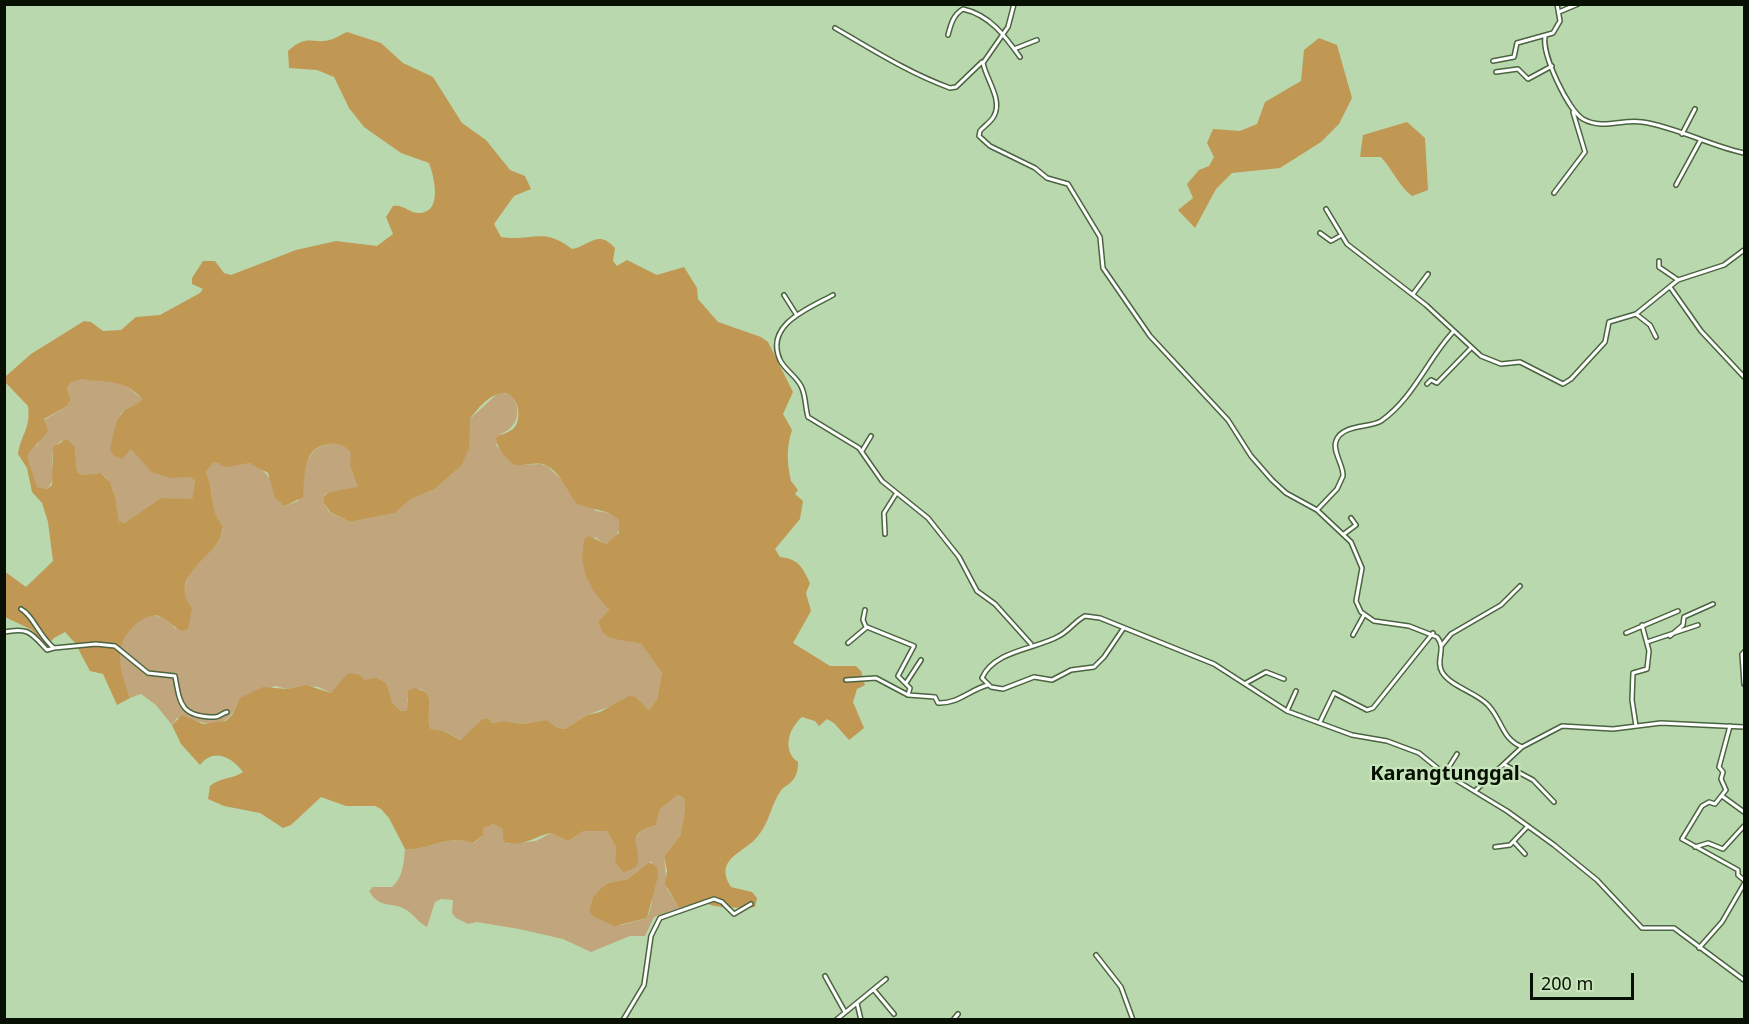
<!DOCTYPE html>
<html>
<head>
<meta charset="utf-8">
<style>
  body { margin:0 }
  #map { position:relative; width:1749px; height:1024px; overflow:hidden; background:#b9d8ad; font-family:"Noto Sans",sans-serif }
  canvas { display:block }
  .frame { position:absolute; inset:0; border:6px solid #071003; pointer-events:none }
  .scale { position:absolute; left:1530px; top:973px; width:104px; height:27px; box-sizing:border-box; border:3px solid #071003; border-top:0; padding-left:8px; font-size:18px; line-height:21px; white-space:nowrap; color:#071003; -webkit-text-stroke:4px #c6e5ba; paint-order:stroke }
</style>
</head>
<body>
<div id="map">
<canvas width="1749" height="1024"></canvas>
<div class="frame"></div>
<div class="scale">200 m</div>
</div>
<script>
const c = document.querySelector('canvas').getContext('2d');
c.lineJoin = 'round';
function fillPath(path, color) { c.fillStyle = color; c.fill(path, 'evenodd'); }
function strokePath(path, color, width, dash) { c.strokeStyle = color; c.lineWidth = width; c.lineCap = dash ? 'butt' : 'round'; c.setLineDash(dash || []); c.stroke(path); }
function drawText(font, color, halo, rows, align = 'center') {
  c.font = font + ' "Noto Sans",sans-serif'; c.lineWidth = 4.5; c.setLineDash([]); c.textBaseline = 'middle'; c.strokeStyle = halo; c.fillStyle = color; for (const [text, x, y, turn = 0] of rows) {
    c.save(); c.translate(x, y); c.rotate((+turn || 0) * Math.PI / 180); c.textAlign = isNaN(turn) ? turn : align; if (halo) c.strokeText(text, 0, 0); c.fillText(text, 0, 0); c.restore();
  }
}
fillPath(new Path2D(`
  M82,379L122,382L142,399L139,404L121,413L113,437C120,442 131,447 137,453C155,475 161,478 190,477L195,481L192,500L161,498L124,523L119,521C116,505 116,483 101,473L83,475L77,472L75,447L61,441C42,454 62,475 47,489L36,487L26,457L27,451L38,444L44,420L67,406L71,400L67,388L70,383Z
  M499,392L512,395C522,411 518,427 501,434L496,445L514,465L541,464L547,466L596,511L609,513L620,520C621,532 616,538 605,544L595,537L585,546L582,560L609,611L598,622C604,643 625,638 641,644L662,673L657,699L649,710L636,697L587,715L565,729L558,728L547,720L522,724L504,721L492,723L488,718L482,719L462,740L443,731L431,729C425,717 434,704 426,692L420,689L407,698V711H401L392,702L387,684L341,683L331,693L318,687L300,686L287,689L275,686L237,704C223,738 201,718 177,718L172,725L156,705L141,694L130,698C126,688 121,678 119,667C115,646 132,613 157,616C164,617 171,624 176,629L187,602L184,590L190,572L218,543L223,528C210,511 214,491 206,472L214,462C229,469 234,461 248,463C268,467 276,489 285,506L298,501C303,480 303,446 330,444C339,443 345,446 351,453L352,471L358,481V488L329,492L324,495L323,502L329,512L350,522L395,513L411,499L435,489L461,466L470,419Z
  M678,795L684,798L685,810L680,836L664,856L667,889L679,908L654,917L645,936H630L591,952L563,939L519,929L477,922L468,924L456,918L452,913L453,900L441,899L435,902L427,927C419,923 415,916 408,911C393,900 381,911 369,891L373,887H392C403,878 404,862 405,849C431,851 443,834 474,843L483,835V829L493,824L504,829L508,844L536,841L551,833L568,841L584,831H607L616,847L615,863L624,871L635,868C642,844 622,837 656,825L660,809ZM649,862H652C653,880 655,901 647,918L622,925L592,916L589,911L593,897L602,887L608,883L628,879Z`), '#c1a57c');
fillPath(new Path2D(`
  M347,32L381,43L403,63L433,77L462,123L486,140L510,170L525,176L531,189L514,196L494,224L501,237C531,242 543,226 572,249C591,245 598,229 615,248L613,261L617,266L627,260L657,275L684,267L697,288L698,299L718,322L761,337L768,342L793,392L783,414L792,430C786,448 787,463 791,481L798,490L795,494L803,501L800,519L775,549L780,557C799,559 802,567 810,583L806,593L811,611L793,643L830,666H856L861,671L865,685L857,689L853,702L864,728L849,740L834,723L827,719L819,726L815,721L802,717C788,729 782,751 798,762C798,769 797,775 793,780C790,784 785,786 782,789C771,803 770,822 758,836C745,853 713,858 731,887L752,892L757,898L755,907C742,908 712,909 702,901L679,908L665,884L667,871L664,856L680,836L685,810L684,798L678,795L660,809L656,825C624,836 640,840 638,863L635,868L624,872L615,863L616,847L607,831H584L568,841L551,833C537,835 519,850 503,841V829L493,824L483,829V835L473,843C443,834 431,851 405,849L389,818L381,809L375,806H346L321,797L291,825L283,828L260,813L224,806L208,799L210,786C221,777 233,779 243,772C231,756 213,748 200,765L181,744L172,725L182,715L203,724L226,721L232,715L240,698L263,687L287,689L306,685L331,693L348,673L360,675L364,680L376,678L387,684L392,702L401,711H407L408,691L414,688L426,692C434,704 425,717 431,729L443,731L461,740L482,719L488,718L492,723L504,721L522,724L547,720L558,728L565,729L587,715L600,712L629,696L636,697L649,710L657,699L662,673L641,644C624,638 604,644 598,622L609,610L593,590L585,573L582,560L584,540L589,536L606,544L619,533V520L609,513L577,504C567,491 560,470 543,464C535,462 523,466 514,465C507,459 496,448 496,438C501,434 508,433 513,429C528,416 512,361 470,419L469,449L461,466L435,489L411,499L395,513L350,522L330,512L323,502L324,496L329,492L358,487L350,465L351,453C345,446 339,443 330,444C302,446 305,476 303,497L285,506L275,498L268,473L249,463L226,467L214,462L206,472C214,491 210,511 223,527C221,533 220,541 216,545C201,564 171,581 192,608L188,629L182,631C174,628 167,619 159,616C152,614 142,619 137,623C111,644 120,671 130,698L117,705L103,674L90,671L75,643L65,632L54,638L46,647L32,630L5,617L4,571L26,587L53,561L48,522L42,503L32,492L27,468L18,454C21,434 31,429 28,406L6,383L5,377L31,354L84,321L91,322L103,331L121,330L136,317L160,315L200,293L203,289L192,284V278L203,261H215L224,273L231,275L296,250L336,241L377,246L393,234L386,217L393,206C404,204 410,214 420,213C443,212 434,176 429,163L401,153L364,127L349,108L334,77L317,70L289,68L288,51C309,33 310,45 329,40C336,39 341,34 347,32ZM82,379C107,383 124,378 142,399C138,406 129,406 123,412C115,420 113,438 110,449L113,455L122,459L131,449L152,472L171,478L190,477L195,481L192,499L161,498L124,523L119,521L115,496L110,482L101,473L83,475L77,472L75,447L67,439L53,447L52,485L47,489L37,487C25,445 21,464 48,431L44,419L67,406L71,400L67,388L70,383Z
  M1319,38L1337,45L1352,98L1339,124L1321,142L1280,168L1232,173L1216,189L1195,228L1178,210L1193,198L1187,184L1199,170L1209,166L1214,157L1207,143L1213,129L1240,131L1257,124L1265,102L1301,81L1304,50Z
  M1407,122L1425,138L1428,190L1412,196C1399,186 1392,169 1381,157H1360L1363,135Z
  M649,862L657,867L658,876L647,918L615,926L592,916L589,911L593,897L602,887L608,883L628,879Z`), '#c19754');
const street = new Path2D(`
  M1014,4L1008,27L983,63C986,79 1003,100 994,116C991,122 984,126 980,131L979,136L990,146L1035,168L1047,178L1068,184L1100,237L1103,268L1150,336L1228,420L1251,456L1272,480L1286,493L1317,510L1351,542L1362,568L1356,601L1361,612L1374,621L1409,626L1437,637C1447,649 1435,660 1442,672C1451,687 1476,692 1488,705C1503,721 1501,738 1522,747
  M1559,12L1578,4
  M835,28C873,50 909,73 950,88L956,87L982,62
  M948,35C951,24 953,15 963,9C990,15 1005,36 1020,57
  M1545,37C1542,55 1568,110 1583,119C1602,130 1622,119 1642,122C1677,127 1710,146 1744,153
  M1014,49L1037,40
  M1493,61L1514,57L1517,43L1553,33L1560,21L1557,4
  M1496,72L1518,69L1528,79L1552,66
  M1682,134L1695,109
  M1676,185L1700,141
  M1554,193L1585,152L1573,112
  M1326,209L1347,244L1426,305L1481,356L1501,364L1520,362L1563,384L1571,379L1605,342L1609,322L1636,314L1678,280L1724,265L1744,250
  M1320,233L1331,241L1340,236
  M1659,261V267L1678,280
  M1670,287L1701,331L1744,377
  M1413,294L1428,274
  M784,295L796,314
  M833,295C810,308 764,324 780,360C785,370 796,376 801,386C806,395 805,407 808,417L859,448L882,481L928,518L959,557L977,591L995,604L1031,644
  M1636,314L1650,325L1656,337
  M1427,384L1431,380L1437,383L1471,348
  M862,451L871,436
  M1317,510L1337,489L1343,476C1344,466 1332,451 1336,441C1342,424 1370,428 1381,421C1413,399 1427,360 1453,332
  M885,534L884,513L896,494
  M1344,534L1356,525L1351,518
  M21,609C33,615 40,638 54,648L96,644L115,646L148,673L175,676C180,703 180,717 215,717C220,717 222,713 227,712
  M865,610L863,620L866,627
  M1123,629L1104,657L1094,667L1071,670L1052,680L1034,677L1003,689L991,687L982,678C994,650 1037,649 1059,636C1069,631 1075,621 1085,616L1100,618L1214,664L1287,711L1352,735L1387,741L1419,753L1441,771L1507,811L1554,845L1597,880L1642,928H1674L1744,980
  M4,632C29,627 31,633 47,650L54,648
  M1626,633L1678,611
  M1353,635L1364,615
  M1670,636L1683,625L1684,617L1713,604
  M1647,642L1698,625
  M848,643L867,627L914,646L898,676L910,688L908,695
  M1442,645L1451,634L1501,605L1520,586
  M1744,652L1742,654L1744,684
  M846,680L876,678L908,695L935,697L938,703C958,704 969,690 988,685
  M906,683L921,660
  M1246,683L1266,672L1284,679
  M1287,711L1296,691
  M1320,722L1334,693L1367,710L1373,708L1433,633
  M1636,726L1632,700L1633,673L1647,669L1649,651L1642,625
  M1730,726L1719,767L1723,772L1721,779L1726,790L1715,804L1709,802L1702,806L1682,839L1738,870V875L1744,880
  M1505,765L1533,780L1554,802
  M1445,773L1457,754
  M1475,791L1522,747L1562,726L1613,729L1661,723L1744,727
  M1722,796L1744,812
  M1514,842L1525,854
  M1495,847L1510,845L1528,826
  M1695,847L1708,843L1723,849L1744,826
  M1699,948L1722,922L1744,884
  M1096,955L1121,987L1133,1020
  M825,976L845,1012
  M874,990L894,1014
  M857,1003L861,1020
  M623,1020L644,985L651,936L660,918L714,899L722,902L734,914L751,904
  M836,1020L886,979
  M953,1020L958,1014`);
strokePath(street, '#4a643f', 6);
strokePath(street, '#fff', 3);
drawText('bold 20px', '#071003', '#c6e5ba', [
  ["Karangtunggal",1445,774]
]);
</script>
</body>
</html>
